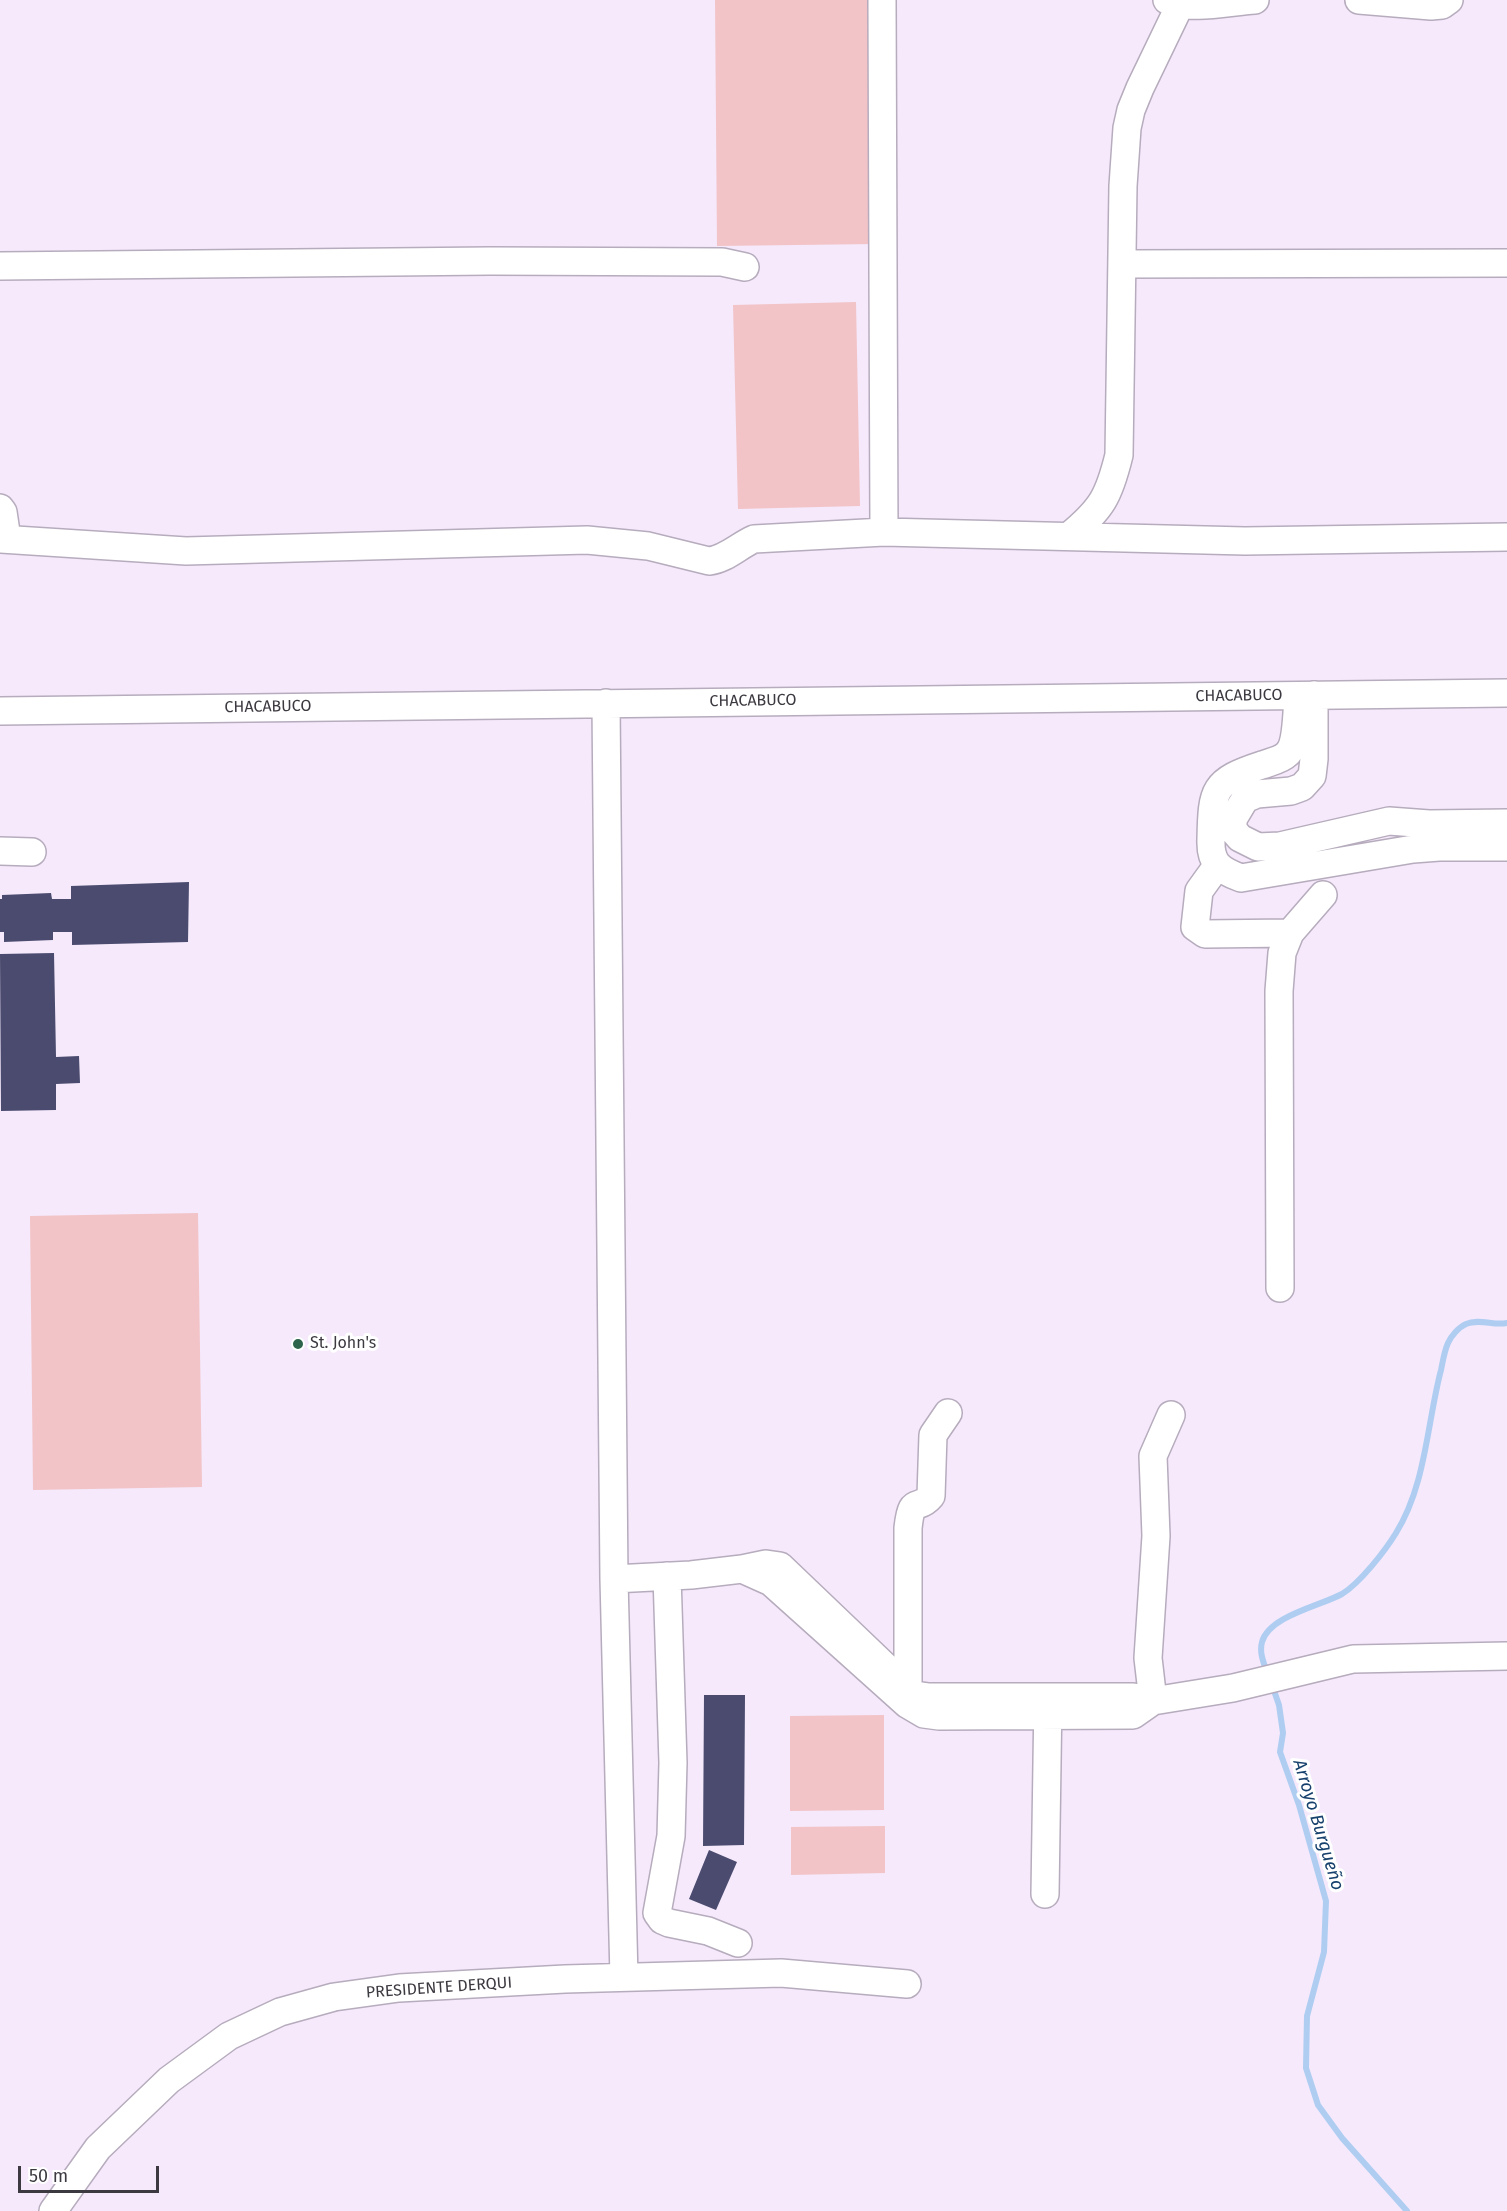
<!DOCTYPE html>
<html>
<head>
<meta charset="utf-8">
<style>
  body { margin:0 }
  #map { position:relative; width:1507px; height:2211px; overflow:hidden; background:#f5e9fb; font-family:"Fira Sans",sans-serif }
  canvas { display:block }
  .scale { position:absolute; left:18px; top:2166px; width:141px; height:27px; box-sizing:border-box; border:3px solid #3d3940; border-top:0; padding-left:8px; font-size:18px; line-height:21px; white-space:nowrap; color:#3d3940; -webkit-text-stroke:4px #fff; paint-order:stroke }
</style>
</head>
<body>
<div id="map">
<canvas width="1507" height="2211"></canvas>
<div class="scale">50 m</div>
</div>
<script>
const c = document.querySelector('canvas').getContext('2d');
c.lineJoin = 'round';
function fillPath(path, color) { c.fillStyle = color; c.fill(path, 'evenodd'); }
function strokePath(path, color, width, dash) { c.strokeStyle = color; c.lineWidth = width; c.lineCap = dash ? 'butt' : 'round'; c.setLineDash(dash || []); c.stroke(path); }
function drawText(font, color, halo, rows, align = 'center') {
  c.font = font + ' "Fira Sans",sans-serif'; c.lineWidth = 6; c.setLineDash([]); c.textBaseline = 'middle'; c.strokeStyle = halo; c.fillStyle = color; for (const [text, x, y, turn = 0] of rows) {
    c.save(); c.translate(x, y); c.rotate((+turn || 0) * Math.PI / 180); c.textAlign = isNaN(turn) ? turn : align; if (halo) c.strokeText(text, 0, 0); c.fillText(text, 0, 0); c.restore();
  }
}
fillPath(new Path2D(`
  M715,0H874L876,244L717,246Z
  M856,302L860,506L738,509L733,305Z
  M198,1213L202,1487L33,1490L30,1216Z
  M884,1715V1810L790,1811V1716Z
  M885,1826V1873L791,1875V1827Z`), '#f2c4c7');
strokePath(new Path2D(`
  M1267,1673C1264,1663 1259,1653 1262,1642C1269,1616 1320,1606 1342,1594C1360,1583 1385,1551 1396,1533C1426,1485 1427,1423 1441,1370C1443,1361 1444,1352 1448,1343C1451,1336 1459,1327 1466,1324C1479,1318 1494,1326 1507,1323
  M1272,1685L1279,1705L1283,1733L1280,1752L1299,1805L1326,1901L1324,1952L1307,2016L1306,2068L1318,2105L1342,2138L1407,2211`), '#afcdf1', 6);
fillPath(new Path2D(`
  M189,882L188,942L72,945V932H53V940L4,942V932H0V899H2V895L51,893L52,899H71V886Z
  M54,953L56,1057L79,1056L80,1083L56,1084V1110L1,1111L0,954Z
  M704,1695H745L744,1845L703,1846Z
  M709,1850L737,1862L716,1910L689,1899Z`), '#4a4b6f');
const minor = new Path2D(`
  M882,0L884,532
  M1167,0C1194,11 1226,2 1255,0
  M1359,0L1431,6L1442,5L1449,0
  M1123,264L1507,263
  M0,266L490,261L722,262L745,267
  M0,508L3,512L7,539
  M1069,536C1102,509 1109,496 1119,455L1123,186L1127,128L1131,110L1140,88L1180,5
  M0,539L186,551L587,540L648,546L709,561C726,559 738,546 754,539L884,532L1245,541L1507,537
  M1314,695V759L1312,776L1302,787L1291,791L1257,794L1245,799L1233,819V830L1240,838L1258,847L1280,846L1389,821L1429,824L1507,823
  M1298,696C1297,709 1297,745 1287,754C1281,760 1270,762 1262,765C1213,781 1212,789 1211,839C1210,863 1219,870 1241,878L1413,849L1439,847H1507
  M606,703L614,1579L624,1977
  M0,711L1507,693
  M0,851L32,852
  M1217,866L1199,891L1195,927L1205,934L1290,933
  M1280,1288L1279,991L1282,953L1290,933L1323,895
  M1171,1415L1153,1456L1156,1536L1148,1658L1153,1701L1233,1688L1353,1659L1507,1656
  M766,1564L780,1566L915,1695L929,1697H1133L1153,1701L1133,1715L939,1716L924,1714L907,1704L771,1582L742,1569Z
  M667,1576L673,1763L671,1836L657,1913L662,1920L669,1923L708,1931L738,1943
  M614,1579L691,1575L742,1569
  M908,1698V1528C912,1493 917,1513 931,1496L933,1435L948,1413
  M1045,1894L1048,1697
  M53,2211L98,2148L169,2080L229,2036L280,2012L334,1997L399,1988L565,1979L781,1973L907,1984`);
strokePath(minor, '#b6acbd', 30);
strokePath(minor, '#fff', 27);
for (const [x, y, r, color] of [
  [298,1344,6,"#2e644b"]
]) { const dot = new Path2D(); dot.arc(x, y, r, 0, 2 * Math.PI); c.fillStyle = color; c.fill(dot); strokePath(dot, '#fff', 2); }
drawText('16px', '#3d3940', '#fff', [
  ["CHACABUCO",1239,696,-1],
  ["CHACABUCO",753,701,-1],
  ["CHACABUCO",268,707,-1],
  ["PRESIDENTE DERQUI",439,1988,-4]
]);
drawText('16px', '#3d3940', '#fff', [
  ["St. John's",310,1344]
], 'left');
drawText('italic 18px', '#17416d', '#fff', [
  ["Arroyo Burgueño",1318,1825,73]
]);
</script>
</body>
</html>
